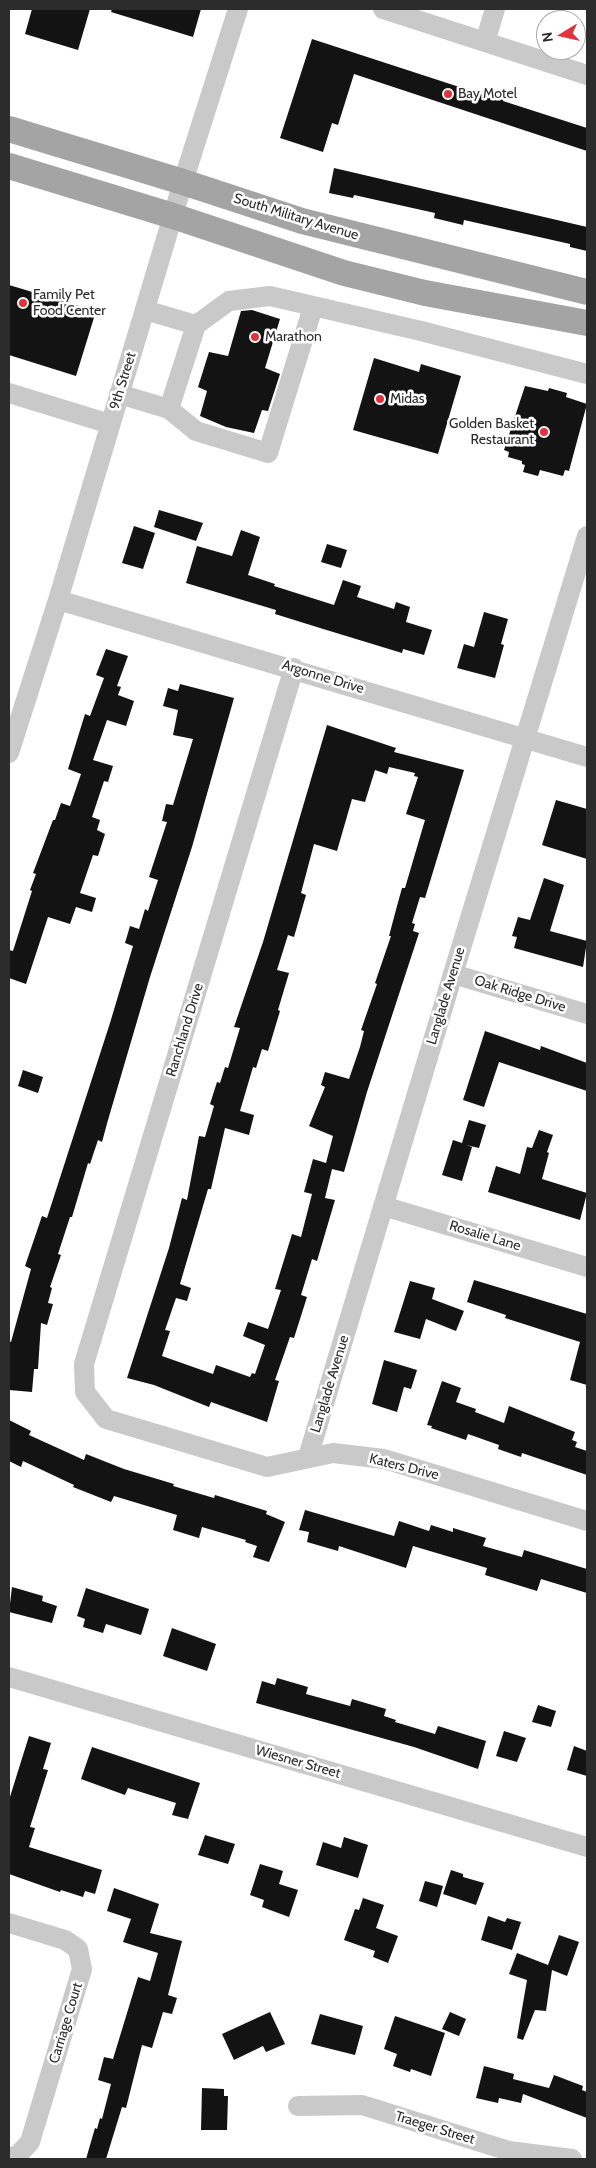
<!DOCTYPE html>
<html>
<head>
<meta charset="utf-8">
<style>
  body { margin:0 }
  #map { position:relative; width:596px; height:2168px; overflow:hidden; background:#fff; font-family:Cabin,sans-serif }
  canvas { display:block }
  .frame { position:absolute; inset:0; border:10px solid #2c2c2c; pointer-events:none }
  .north { position:absolute; left:536px; top:10px; width:50px; height:50px; box-sizing:border-box; background:#fff; border:1px solid #ababab; border-radius:50%; rotate:261deg; font-size:14px; font-weight:700; line-height:20px; text-align:center; color:#2c2c2c }
  .north::after { content:''; display:block; margin:auto; width:18px; height:22px; background:#df333e; clip-path:polygon(50% 0,100% 100%,50% 72%,0 100%) }
</style>
</head>
<body>
<div id="map">
<canvas width="596" height="2168"></canvas>
<div class="frame"></div>
<div class="north">N</div>
</div>
<script>
const c = document.querySelector('canvas').getContext('2d');
c.lineJoin = 'round';
function fillPath(path, color) { c.fillStyle = color; c.fill(path, 'evenodd'); }
function strokePath(path, color, width, dash) { c.strokeStyle = color; c.lineWidth = width; c.lineCap = dash ? 'butt' : 'round'; c.setLineDash(dash || []); c.stroke(path); }
function drawText(font, color, halo, rows, align = 'center') {
  c.font = font + ' Cabin,sans-serif'; c.lineWidth = 5; c.setLineDash([]); c.textBaseline = 'middle'; c.strokeStyle = halo; c.fillStyle = color; for (const [text, x, y, turn = 0] of rows) {
    c.save(); c.translate(x, y); c.rotate((+turn || 0) * Math.PI / 180); c.textAlign = isNaN(turn) ? turn : align; if (halo) c.strokeText(text, 0, 0); c.fillText(text, 0, 0); c.restore();
  }
}
fillPath(new Path2D(`
  M32,9H90L78,50L25,34Z
  M112,9H201L193,37L111,12Z
  M312,39L487,96L490,87L506,93L503,101L587,128V151L354,74L338,125L332,123L323,152L280,138Z
  M334,168L587,227V251L570,247V244L464,220L463,225L434,218L435,213L354,195L353,198L329,193Z
  M9,285L96,311L76,376L9,355Z
  M252,310L280,319L265,368L280,374L268,411L262,410L254,433L226,427L200,416L207,391L198,387L209,352L228,356L241,311Z
  M374,358L419,372L421,364L461,376L438,454L353,430Z
  M525,386L548,391L549,388L567,393L566,397L587,404L569,471L565,470L563,476L540,470L538,476L523,472L525,465L522,464V461L508,457L509,452L504,450Z
  M159,510L203,523L196,541L154,527Z
  M134,526L155,533L143,569L122,563Z
  M241,530L260,537L248,575L275,584L274,586L334,605L343,580L361,586L357,597L394,609L396,602L410,607L406,622L432,630L424,655L403,649L402,653L320,628L275,614L276,610L186,583L197,546L232,556Z
  M327,544L347,550L341,568L321,562Z
  M484,612L508,619L501,644L504,645L495,678L457,668L464,644L474,647Z
  M106,649L128,656L117,686L121,687L118,695L134,701L126,726L107,720L93,760L113,766L108,782L104,781L92,817L100,820L97,830L105,834L98,856L93,855L80,893L96,898L92,912L76,907L70,924L48,917L26,984L9,978V950L13,951L32,891L30,890L36,874L33,873L53,820H55L61,803L70,806L81,774L68,769L85,714L90,716L104,678L96,675Z
  M180,684L234,698L192,847L150,977L108,1120L102,1142L98,1140L90,1164L88,1163L72,1217H70L58,1254L61,1255L50,1287L52,1288L48,1303L53,1304L47,1325L41,1323L38,1369H34L32,1392L9,1390V1341L11,1342L31,1269L25,1266L42,1216L47,1218L110,1023L133,946L125,943L130,926L139,929L145,909L148,911L158,880L149,877L167,822L162,821L166,804L173,805L193,739L173,735L178,710L163,706L168,688L178,691Z
  M327,725L396,748L394,752L464,770L425,898L420,897L412,923L415,924L413,931L419,933L367,1092L344,1172L332,1169L325,1198L335,1200L317,1261L312,1259L301,1295L307,1297L294,1338L290,1337L275,1380L279,1381L267,1422L211,1402L209,1407L154,1385L127,1378L169,1248L182,1198L187,1200L199,1136L205,1137L214,1106L210,1104L217,1082L220,1083L225,1067L228,1068L240,1028L234,1027L263,942ZM389,767L415,773L414,776L418,777L406,814L425,820L405,888H402L397,906L389,936H391L375,983L377,984L361,1030L364,1031L360,1047L349,1079L325,1072L321,1085L325,1087L309,1126L333,1136L326,1163L313,1159L304,1192L312,1194L301,1237L292,1234L275,1289L281,1290L268,1329L248,1322L243,1336L265,1345L255,1374L252,1373L250,1377L216,1365L213,1374L162,1356L170,1331L165,1330L176,1298L187,1301L191,1288L180,1284L208,1189H211L225,1128L249,1135L254,1115L240,1111L253,1067L256,1068L262,1049L268,1051L280,1011L278,1010L289,973L277,970L288,935L294,937L306,895L301,893L314,844L337,851L352,799L365,802L375,770L387,774Z
  M556,800L587,809V859L542,845Z
  M544,878L564,885L550,931L587,941L583,967L514,948L517,937L512,936L518,917L530,920Z
  M485,1031L540,1050L541,1046L587,1063V1091L499,1062L484,1107L463,1100Z
  M23,1070L43,1077L38,1093L18,1086Z
  M469,1120L486,1125L479,1148L466,1145L472,1147L462,1181L442,1175L453,1140L462,1143Z
  M539,1130L553,1135L547,1152L549,1153L542,1179L587,1193L580,1220L488,1192L496,1166L520,1174L527,1147L532,1148Z
  M474,1280L587,1314V1385L570,1380L580,1342L505,1318L506,1315L467,1302Z
  M410,1281L435,1288L432,1299L464,1311L456,1331L426,1319L420,1339L394,1332Z
  M384,1360L417,1370L411,1389L404,1387L397,1412L372,1404Z
  M442,1381L461,1388L456,1402L476,1409L475,1412L504,1423L509,1406L575,1432L572,1440L577,1442L575,1447L587,1451V1475L522,1453L521,1457L498,1449L499,1445L468,1434L466,1440L431,1428L432,1426L427,1425Z
  M9,1420L31,1431L29,1435L84,1460L86,1454L124,1469L174,1484L173,1486L214,1498L215,1495L267,1511L266,1514L285,1522L269,1562L253,1557L257,1546L245,1542L246,1540L202,1527L199,1538L173,1530L177,1515L114,1496L111,1502L73,1487L74,1485L23,1461L21,1467L9,1461Z
  M305,1510L394,1536L399,1521L429,1531L431,1525L453,1532V1528L486,1538L483,1546L522,1557L524,1550L587,1569V1593L541,1579L537,1591L485,1575L487,1568L413,1546L406,1568L339,1546L338,1551L307,1542L309,1532L299,1530Z
  M12,1587L43,1596L42,1601L57,1606L52,1623L9,1612Z
  M86,1588L149,1609L141,1635L106,1624L103,1633L83,1627L85,1619L77,1616Z
  M172,1628L216,1644L207,1671L163,1656Z
  M277,1678L308,1687L306,1694L350,1706L352,1699L386,1709L384,1716L396,1720L395,1722L435,1734L438,1726L486,1741L478,1769L414,1747L256,1703L262,1681L275,1685Z
  M538,1705L556,1711L551,1727L532,1722Z
  M504,1731L526,1738L517,1762L496,1756Z
  M29,1736L51,1743L43,1769L48,1770L30,1827L35,1828L29,1847L102,1870L95,1894L85,1891L83,1897L61,1890L60,1892L9,1874V1800Z
  M574,1746L587,1751V1776L567,1770Z
  M92,1747L200,1783L188,1819L172,1815L176,1803L128,1788L125,1795L81,1779Z
  M205,1835L235,1844L228,1864L198,1855Z
  M344,1837L368,1845L358,1878L316,1865L323,1842L341,1848Z
  M260,1864L283,1871L279,1884L298,1890L289,1917L262,1907L264,1900L250,1895Z
  M451,1870L463,1874V1877L484,1883L476,1905L443,1894Z
  M425,1881L443,1886L437,1907L419,1901Z
  M114,1888L159,1904L150,1933L182,1941L168,1995L177,1998L172,2014L163,2012L152,2048L142,2045L126,2108L122,2107L106,2159H86L95,2128L97,2129L100,2118L102,2119L111,2084L98,2080L104,2057L113,2059L138,1977L150,1981L158,1953L123,1942L131,1919L107,1911Z
  M363,1898L384,1905L376,1928L398,1936L388,1963L373,1957L375,1951L344,1940L355,1909L359,1910Z
  M488,1916L505,1922L507,1918L521,1922L512,1950L481,1940Z
  M559,1935L579,1942L567,1976L552,1970L546,2011L535,2010L523,2040L517,2038L527,1980L509,1974L517,1953L548,1965Z
  M270,2012L285,2044L266,2052L263,2046L234,2060L222,2034Z
  M450,2012L466,2019L459,2036L442,2029Z
  M320,2014L363,2026L355,2055L311,2044Z
  M395,2016L445,2033L431,2076L411,2069L410,2072L393,2066L397,2054L384,2049Z
  M484,2066L514,2074L513,2079L549,2088L554,2075L583,2086L582,2090L587,2092V2118L523,2094L521,2103L499,2098L498,2103L476,2098Z
  M202,2088L224,2089V2096H228L227,2130H201Z`), '#131313');
strokePath(new Path2D(`
  M383,9L587,75
  M485,42L495,9
  M145,310L196,325L229,301L270,296L421,331L587,374
  M9,393L110,424
  M119,394L169,409L196,325
  M169,409L196,431L268,453L313,307
  M58,600L587,757
  M294,668L84,1364L85,1392L106,1419L267,1467L333,1453L384,1459L587,1521
  M9,753L58,600L183,182L238,9
  M453,974L587,1014
  M383,1206L587,1267
  M308,1457L453,974L587,536
  M9,1677L587,1847
  M9,1923L65,1940L78,1949L82,1969L30,2142L17,2156L9,2157
  M298,2106L362,2105L509,2151L572,2159`), '#c9c9c9', 20);
strokePath(new Path2D(`
  M9,129L183,182L302,221L587,292
  M9,166L173,216L344,273L425,293L587,323`), '#a4a4a4', 26);
for (const [x, y, r, color] of [
  [448,94,5,"#df333e"],
  [23,303,5,"#df333e"],
  [255,337,5,"#df333e"],
  [380,399,5,"#df333e"],
  [544,432,5,"#df333e"]
]) { const dot = new Path2D(); dot.arc(x, y, r, 0, 2 * Math.PI); c.fillStyle = color; c.fill(dot); strokePath(dot, '#fff', 2); }
drawText('14px', '#2c2c2c', '#fff', [
  ["Bay Motel",458,94],
  ["Family Pet",33,295],
  ["Food Center",33,311],
  ["Marathon",265,337],
  ["Midas",390,399],
  ["Golden Basket",534,424,"right"],
  ["Restaurant",534,440,"right"]
], 'left');
drawText('14px', '#2c2c2c', '#fff', [
  ["South Military Avenue",296,217,17],
  ["9th Street",123,381,-73],
  ["Argonne Drive",323,677,17],
  ["Oak Ridge Drive",520,994,17],
  ["Langlade Avenue",446,996,-73],
  ["Ranchland Drive",185,1030,-73],
  ["Rosalie Lane",485,1236,17],
  ["Langlade Avenue",330,1384,-73],
  ["Katers Drive",404,1467,14],
  ["Wiesner Street",298,1762,16],
  ["Carriage Court",66,2023,-73],
  ["Traeger Street",435,2128,17]
]);
</script>
</body>
</html>
